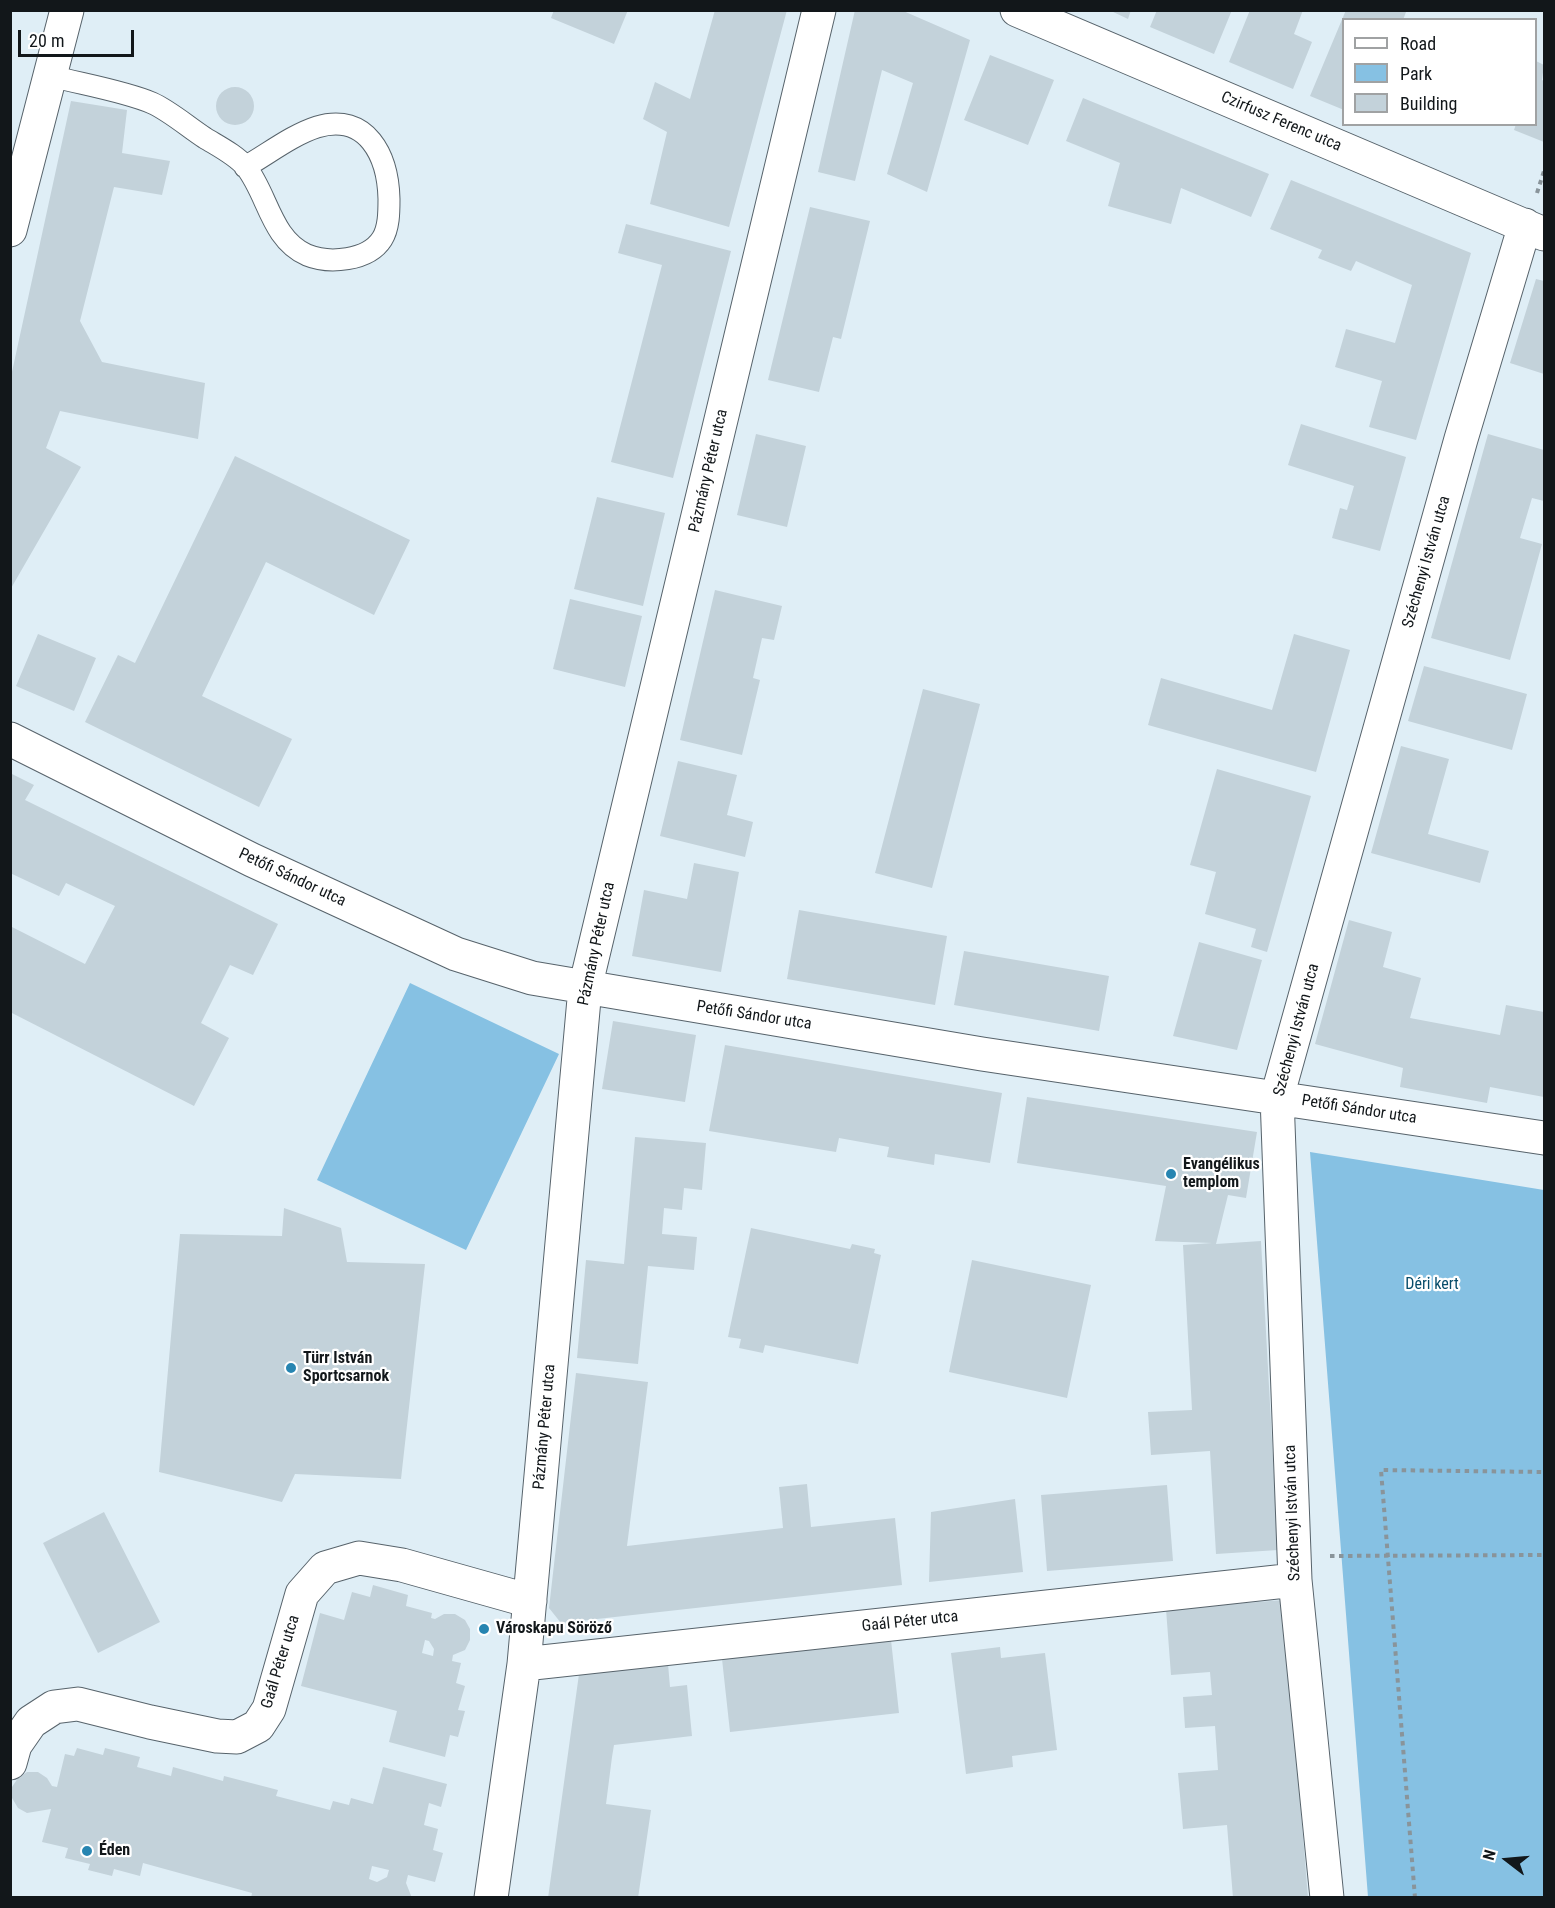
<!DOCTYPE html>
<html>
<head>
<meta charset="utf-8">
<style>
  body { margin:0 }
  #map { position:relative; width:1555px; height:1908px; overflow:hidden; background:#dfeef6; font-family:"Roboto Condensed",sans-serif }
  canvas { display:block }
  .frame { position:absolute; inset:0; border:12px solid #12171a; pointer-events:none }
  .legend { position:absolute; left:1342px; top:18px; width:195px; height:108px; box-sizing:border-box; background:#fff; border:2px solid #a0a2a3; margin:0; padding:8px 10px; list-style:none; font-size:18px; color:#12171a }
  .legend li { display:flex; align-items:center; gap:12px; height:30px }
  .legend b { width:30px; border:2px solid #a0a2a3 }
  .north { position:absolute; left:1477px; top:1830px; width:60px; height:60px; -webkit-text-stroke:4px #fff; paint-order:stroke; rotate:286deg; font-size:16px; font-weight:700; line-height:24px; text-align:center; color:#12171a }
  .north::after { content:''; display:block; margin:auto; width:21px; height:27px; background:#12171a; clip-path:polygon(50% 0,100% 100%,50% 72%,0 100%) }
  .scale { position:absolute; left:18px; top:30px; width:116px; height:27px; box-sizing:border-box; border:3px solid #12171a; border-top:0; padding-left:8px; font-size:18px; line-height:21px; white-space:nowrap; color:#12171a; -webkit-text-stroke:4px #fff; paint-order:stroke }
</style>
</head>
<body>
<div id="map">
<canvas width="1555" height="1908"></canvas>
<div class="frame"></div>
<ul class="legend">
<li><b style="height:8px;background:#fff"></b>Road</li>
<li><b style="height:16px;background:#86c1e3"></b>Park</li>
<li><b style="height:16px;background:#c3d2da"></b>Building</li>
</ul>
<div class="north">N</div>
<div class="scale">20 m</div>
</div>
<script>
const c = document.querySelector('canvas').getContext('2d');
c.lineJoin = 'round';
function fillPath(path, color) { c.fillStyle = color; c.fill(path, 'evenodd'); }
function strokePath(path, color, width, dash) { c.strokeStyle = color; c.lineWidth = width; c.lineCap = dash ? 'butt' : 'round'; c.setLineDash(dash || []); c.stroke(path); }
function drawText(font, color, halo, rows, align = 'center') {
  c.font = font + ' "Roboto Condensed",sans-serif'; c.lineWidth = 4.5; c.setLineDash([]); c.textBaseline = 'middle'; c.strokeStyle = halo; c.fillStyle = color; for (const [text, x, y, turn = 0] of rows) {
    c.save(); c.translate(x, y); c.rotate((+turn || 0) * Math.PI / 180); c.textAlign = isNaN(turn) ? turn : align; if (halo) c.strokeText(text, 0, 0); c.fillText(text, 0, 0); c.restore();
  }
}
fillPath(new Path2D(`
  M410,983L559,1054L466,1250L317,1180Z
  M1310,1152L1544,1190V1897H1368Z`), '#86c1e3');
fillPath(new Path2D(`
  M554,10H628L614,44L551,18Z
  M715,10H787L729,227L650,204L667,132L643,119L655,82L690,99Z
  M855,10H901L970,40L927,192L887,174L913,83L882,70L855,181L818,172Z
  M1109,10H1131L1128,19Z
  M1157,10H1232L1214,54L1150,27Z
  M1250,10H1303L1294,34L1312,42L1293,89L1229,62Z
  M1346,10L1406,12L1403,20H1344V110L1310,96Z
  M990,55L1054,80L1028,145L964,120Z
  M1536,61L1544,65L1542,80L1544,81V142L1514,130L1516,124H1536Z
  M216 106a19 19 0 1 1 38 0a19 19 0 1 1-38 0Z
  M1083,98L1269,174L1251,217L1181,188L1171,224L1108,206L1120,163L1066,141Z
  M71,101L127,110L122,153L170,161L162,195L114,187L80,321L102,362L205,383L198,439L60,411L46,448L81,467L10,590V381Z
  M1291,180L1471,253L1416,440L1369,427L1382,381L1335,367L1346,329L1395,343L1412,285L1356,261L1351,271L1318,258L1322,250L1270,229Z
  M810,207L870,221L841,339L833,337L819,392L768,380Z
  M626,224L731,251L673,478L611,462L662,265L618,253Z
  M1536,279L1544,281V374L1510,363Z
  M1301,424L1406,457L1380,551L1332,538L1340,508L1347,510L1354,486L1288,465Z
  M756,434L806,446L787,527L737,515Z
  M1488,434L1544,450V501L1532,498L1520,538L1542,544L1510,660L1431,638Z
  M235,456L410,540L374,615L266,562L202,696L292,739L259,807L85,722L118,655L135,663Z
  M597,497L665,513L643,606L574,589Z
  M715,590L782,606L774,640L762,638L753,678L760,680L742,755L680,740Z
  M570,599L642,616L625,687L553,669Z
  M38,634L96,658L74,711L16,686Z
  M1294,634L1350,650L1316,772L1148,725L1161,678L1272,710Z
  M1424,666L1527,694L1512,750L1408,721Z
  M923,689L980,704L932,888L875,873Z
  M1401,746L1449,759L1428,834L1489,851L1480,883L1371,853Z
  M678,761L737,775L727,815L753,822L745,857L660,836Z
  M1217,769L1311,796L1267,952L1251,947L1256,929L1205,914L1216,872L1190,865Z
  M10,773L34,785L25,800L278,924L253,975L230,965L201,1023L229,1038L194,1106L10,1012V926L85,964L115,906L66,883L59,896L10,873Z
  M694,863L739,872L721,972L632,956L644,890L687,899Z
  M799,910L947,936L935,1005L787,979Z
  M1349,920L1392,932L1383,967L1421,978L1410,1018L1500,1035L1506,1005L1544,1012V1097L1490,1087L1487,1103L1400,1087L1403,1068L1315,1044Z
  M1199,942L1262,960L1237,1050L1173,1036Z
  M964,951L1109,976L1099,1031L954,1005Z
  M613,1021L696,1035L685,1102L602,1089Z
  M725,1045L1002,1093L990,1163L935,1154L934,1165L887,1157L889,1147L839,1138L836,1152L709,1131Z
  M1027,1097L1257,1132L1246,1198L1228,1195L1216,1244L1261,1241L1278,1550L1216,1554L1210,1451L1151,1455L1148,1412L1192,1410L1183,1245L1212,1243L1155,1241L1166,1186L1017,1163Z
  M635,1137L706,1143L702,1190L684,1188L682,1210L664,1208L662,1234L697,1237L694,1270L648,1266L638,1364L577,1358L586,1260L624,1264Z
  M284,1208L341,1228L347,1262L425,1264L401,1479L295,1474L282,1502L159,1472L180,1234L282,1236Z
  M751,1228L850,1249L852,1244L875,1249L874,1253L881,1255L858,1364L765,1345L763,1353L739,1348L741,1339L728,1337Z
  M972,1260L1091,1285L1067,1398L949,1372Z
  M576,1373L648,1382L627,1546L783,1528L779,1487L807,1484L811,1527L895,1518L902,1585L561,1623L549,1608Z
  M1167,1485L1173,1561L1047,1571L1041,1495Z
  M1015,1499L1023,1572L929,1582L931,1512Z
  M104,1512L160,1622L98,1653L43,1543Z
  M373,1585L408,1595L406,1606L432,1613L431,1618L435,1619L444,1614H455L465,1620L470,1629V1640L465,1650L453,1655L452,1661L461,1663L456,1683L465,1686L458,1710L465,1711L458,1737L450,1735L445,1757L389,1742L397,1711L301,1686L320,1613L344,1620L352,1592L370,1597ZM425,1640L429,1641L434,1649L433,1656L422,1653Z
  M1284,1600L1308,1898H1233L1227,1825L1183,1829L1178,1773L1218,1770L1215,1726L1185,1728L1183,1697L1212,1695L1210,1672L1171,1675L1166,1609Z
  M891,1640L899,1713L730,1732L722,1659Z
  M1000,1647L1001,1658L1045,1653L1057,1750L1012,1756L1013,1767L966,1774L951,1653Z
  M668,1664L670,1687L687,1685L692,1736L614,1745L612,1757L606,1804L651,1810L638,1898H548L579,1674Z
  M77,1748L103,1755L105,1748L140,1757L137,1767L171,1776L173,1767L223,1781L224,1776L278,1790L276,1796L330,1810L333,1801L349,1805L351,1798L373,1804L383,1767L447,1784L441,1807L429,1803L424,1825L438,1829L433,1850L443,1853L435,1882L408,1875L406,1883L412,1898H251L252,1893L143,1863L140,1876L114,1869L112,1876L88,1870L90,1864L65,1858L68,1848L42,1842L51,1809L27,1813L18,1808L12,1798V1787L18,1778L27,1772H38L47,1778L52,1786L57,1787L65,1754L74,1756ZM372,1866L389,1870L387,1877L377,1882L369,1879Z`), '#c3d2da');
const service = new Path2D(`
  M51,76C81,84 124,91 152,103C170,111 188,127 205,138C218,146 236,155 246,167C268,195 271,239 307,255C329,264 368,261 382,239C389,228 389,212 389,199C388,156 367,112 317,127C292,135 268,154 245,167`);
const minor = new Path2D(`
  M1017,10L1544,234
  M10,230L67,10
  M10,739L252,860L456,954L532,978L982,1054L1544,1138
  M524,1664L1295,1580
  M10,1763L15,1745L31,1722L54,1707L78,1704L150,1722L217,1736L237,1737L258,1726L269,1709L302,1594L325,1568L359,1558L402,1565L530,1601
  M491,1898L524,1664L585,988L819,10
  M1327,1898L1295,1580L1277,1097L1461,439L1525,225`);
strokePath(service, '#57636b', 23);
strokePath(minor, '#57636b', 35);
strokePath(new Path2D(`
  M1537,193L1544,171
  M1330,1556L1544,1555
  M1415,1898L1381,1470L1544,1472`), '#89949a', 4, [4.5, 4.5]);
strokePath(service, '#fff', 21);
strokePath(minor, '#fff', 33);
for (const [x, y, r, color] of [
  [1171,1174,6,"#2785b1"],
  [291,1368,6,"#2785b1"],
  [484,1629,6,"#2785b1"],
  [87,1851,6,"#2785b1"]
]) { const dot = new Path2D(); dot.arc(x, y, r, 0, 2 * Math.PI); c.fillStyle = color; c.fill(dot); strokePath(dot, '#fff', 2); }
drawText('16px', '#12171a', '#fff', [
  ["Czirfusz Ferenc utca",1281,122,23],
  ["Pázmány Péter utca",709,471,-77],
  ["Széchenyi István utca",1427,562,-74],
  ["Petőfi Sándor utca",292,878,25],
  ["Pázmány Péter utca",597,944,-78],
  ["Petőfi Sándor utca",754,1016,9],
  ["Széchenyi István utca",1297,1030,-75],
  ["Petőfi Sándor utca",1359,1110,9],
  ["Pázmány Péter utca",545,1427,-85],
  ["Széchenyi István utca",1293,1513,-92],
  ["Gaál Péter utca",910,1622,-6],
  ["Gaál Péter utca",281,1662,-73]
]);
drawText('bold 16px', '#12171a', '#fff', [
  ["Evangélikus",1183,1165],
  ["templom",1183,1183],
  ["Türr István",303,1359],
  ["Sportcsarnok",303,1377],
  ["Városkapu Söröző",496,1629],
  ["Éden",99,1851]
], 'left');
drawText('16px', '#064c6a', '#fff', [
  ["Déri kert",1432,1285]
]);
</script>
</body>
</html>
